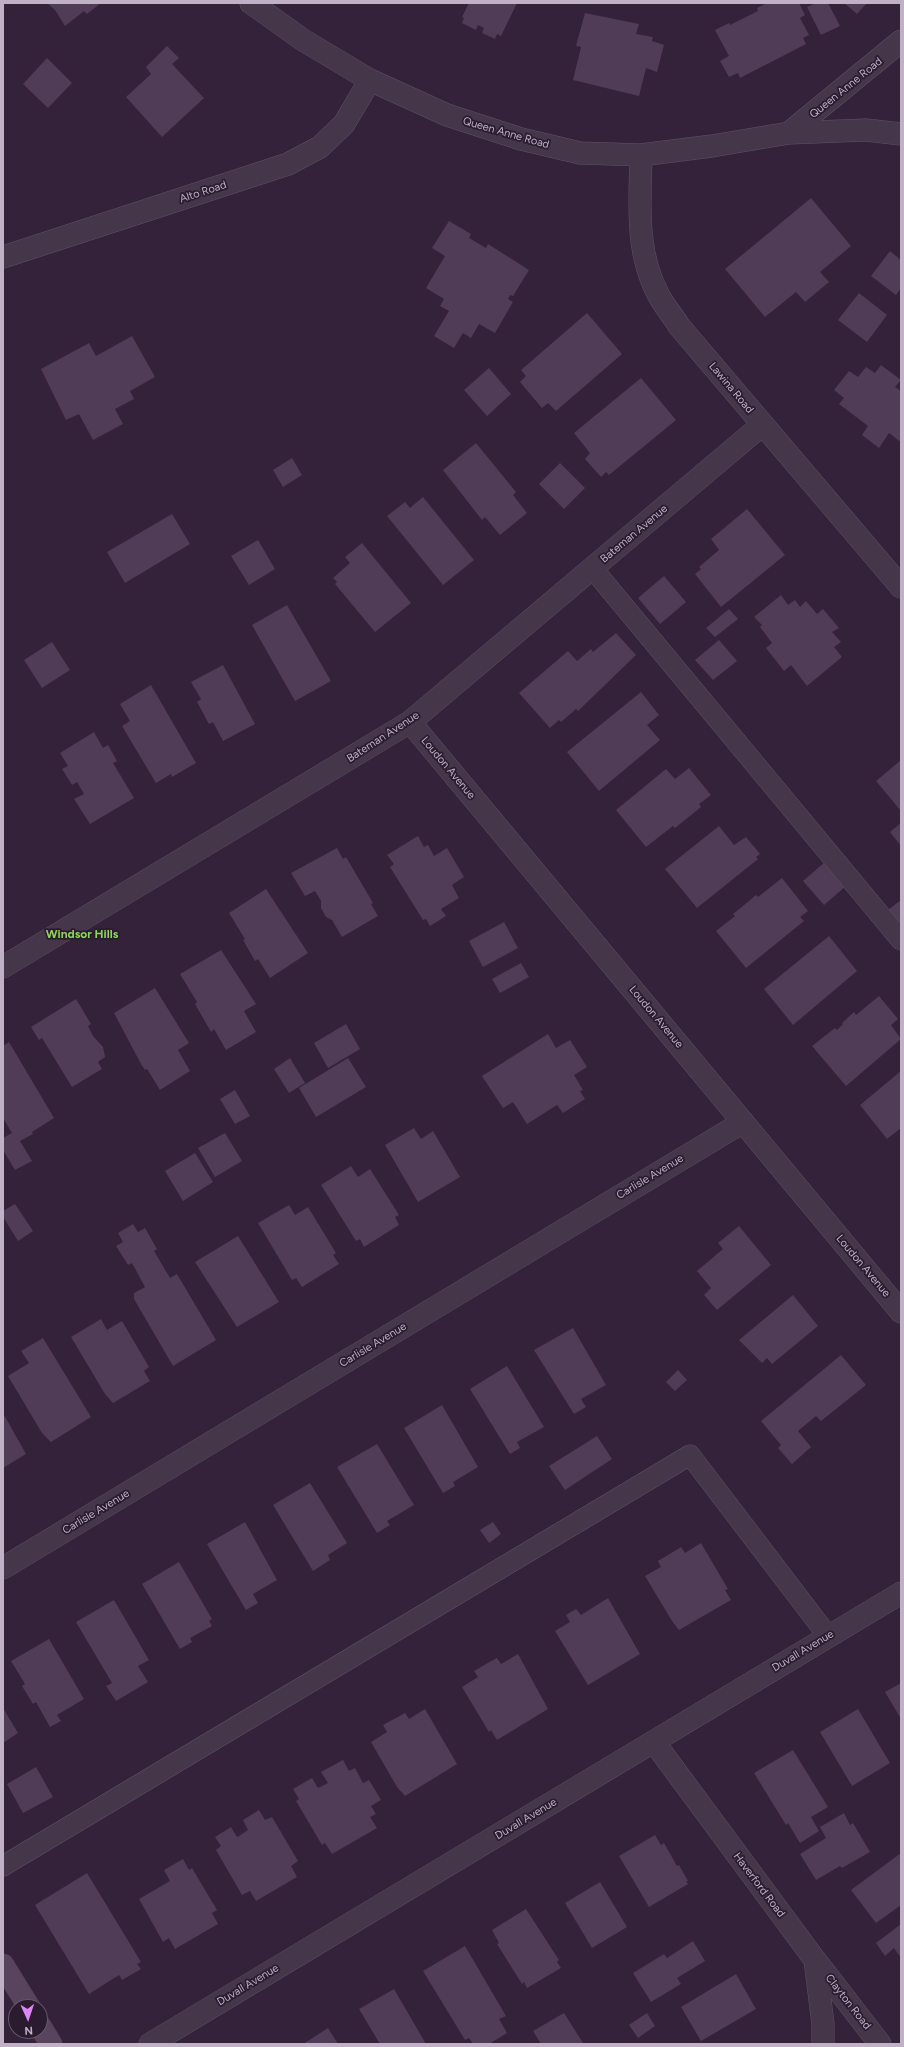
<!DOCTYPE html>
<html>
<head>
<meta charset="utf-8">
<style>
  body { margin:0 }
  #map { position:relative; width:904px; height:2047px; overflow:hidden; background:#33223a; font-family:Figtree,sans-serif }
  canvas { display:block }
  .frame { position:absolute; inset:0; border:4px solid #c1b1c6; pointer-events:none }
  .north { position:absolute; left:8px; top:1999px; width:40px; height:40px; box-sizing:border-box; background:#2a1b2f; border:1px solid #66576b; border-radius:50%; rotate:177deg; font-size:11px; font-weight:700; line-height:16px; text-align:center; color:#c1b1c6 }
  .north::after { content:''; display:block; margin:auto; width:14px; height:18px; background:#dc86f7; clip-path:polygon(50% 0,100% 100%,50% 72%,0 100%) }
</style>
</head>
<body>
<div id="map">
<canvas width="904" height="2047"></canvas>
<div class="frame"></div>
<div class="north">N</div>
</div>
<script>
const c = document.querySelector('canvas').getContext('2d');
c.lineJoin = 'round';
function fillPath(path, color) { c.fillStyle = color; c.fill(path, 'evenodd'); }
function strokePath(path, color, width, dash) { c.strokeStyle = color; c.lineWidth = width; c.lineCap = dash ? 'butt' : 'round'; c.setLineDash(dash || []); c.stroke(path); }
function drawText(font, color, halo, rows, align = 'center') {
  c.font = font + ' Figtree,sans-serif'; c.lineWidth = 3.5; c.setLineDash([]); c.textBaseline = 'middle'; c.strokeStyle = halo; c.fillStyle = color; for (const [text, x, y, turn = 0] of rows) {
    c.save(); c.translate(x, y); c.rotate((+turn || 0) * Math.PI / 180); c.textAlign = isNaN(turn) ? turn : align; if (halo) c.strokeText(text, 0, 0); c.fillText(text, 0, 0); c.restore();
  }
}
fillPath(new Path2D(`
  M47,3H101L87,14L84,11L65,26L55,10Z
  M469,3H517L501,36L497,34L495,39L482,33L484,28L478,25L476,30L462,23L464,18L462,17Z
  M767,3H799L805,15L800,18L809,35L803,38L806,44L740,78L738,73L729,77L720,61L729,56L715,30L729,23L730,25L758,11L757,8Z
  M816,3H828L840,26L821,35L807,7Z
  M844,3H867L857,14Z
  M585,13L639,24L636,34L653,37L652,41L664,45L657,72L646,68L639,96L573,80L581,47L576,46Z
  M167,46L179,58L172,64L204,98L162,137L126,97L151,74L146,67Z
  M47,58L72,83L48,108L23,84Z
  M811,198L851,246L820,272L829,282L805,302L796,292L765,317L725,269Z
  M449,221L471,234L469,238L486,248L488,244L529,270L513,296L510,295L508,299L513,302L495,333L479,324L471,338L463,333L454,348L434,336L449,311L440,306L444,299L426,288L445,256L432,248Z
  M890,251L901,260V288L896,295L871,276Z
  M859,293L887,315L867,342L838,320Z
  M587,313L622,354L556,411L548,403L542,408L520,382L526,376L521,370Z
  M132,336L155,377L130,391L134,399L115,409L123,424L93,440L79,414L66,420L41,369L89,343L96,356Z
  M881,365L901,380L895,387L901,391V439L899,441L889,433L879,448L862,435L868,426L839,404L844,398L834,390L849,371L858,377L866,367L875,373Z
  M489,368L511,394L487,416L464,390Z
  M641,378L676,420L609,475L606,472L601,477L585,459L590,453L574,433Z
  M476,443L516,492L513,495L527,513L500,535L485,517L482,520L443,470Z
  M292,458L302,475L283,487L273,470Z
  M560,463L585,488L564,509L539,484Z
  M423,497L474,560L443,585L387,516L405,502L410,508Z
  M747,509L785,555L721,607L695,574L701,569L699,567L719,550L711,539Z
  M172,514L190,544L125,583L107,552Z
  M258,540L275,569L249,585L231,556Z
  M362,543L411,603L375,632L335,584L337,582L333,578L350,563L345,557Z
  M664,576L686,602L660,624L638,598Z
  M781,595L788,605L795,600L800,607L806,601L817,614L823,609L839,628L832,632L841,642L834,647L842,657L807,686L791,665L784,671L766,648L772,643L760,627L762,625L754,617Z
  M287,605L331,681L295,701L252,625Z
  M729,609L738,619L715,637L706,628Z
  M616,633L636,655L578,711L576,709L561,722L559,720L550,728L519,693L568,651L577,661L591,649L593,652Z
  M719,640L737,661L713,680L695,660Z
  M52,642L70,670L42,688L24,660Z
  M223,665L255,724L223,741L213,722L209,724L197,702L201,699L191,682Z
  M151,685L196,763L172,777L171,774L156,783L122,726L130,721L120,704Z
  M641,692L659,715L647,725L660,740L599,791L567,752Z
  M94,732L103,748L108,745L117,761L113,763L134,798L90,824L74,799L84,794L77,782L72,785L62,769L68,766L60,753Z
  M901,760V811L876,781Z
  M689,768L711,795L699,804L701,807L675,828L673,826L646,847L616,810L666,769L675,779Z
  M901,823V846L890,832Z
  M719,826L734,845L746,837L760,854L756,857L758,859L697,908L665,869Z
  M418,836L424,847L428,845L434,856L447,848L464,877L452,885L459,898L441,909L446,916L430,926L426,919L423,920L390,867L394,864L387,855Z
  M337,848L343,859L346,857L373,903L371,904L378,916L342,937L332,920L326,917L321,908V901L315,891L305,896L291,873Z
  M825,862L846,886L824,905L803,881Z
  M782,878L808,911L800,917L804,921L746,968L716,931L735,916L733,914L749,901L756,895L758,897Z
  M266,889L308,953L270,978L258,959L255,961L243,940L245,939L229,913Z
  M901,900V926L888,910Z
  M504,922L518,948L483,967L469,941Z
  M829,936L857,971L793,1025L764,989Z
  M221,950L256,1004L244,1011L256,1032L226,1050L214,1029L211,1032L195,1004L197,1002L180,974Z
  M521,963L529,977L500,993L492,979Z
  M155,988L189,1043L178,1050L190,1071L160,1090L147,1069L145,1070L141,1064L114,1013Z
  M879,996L898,1019L891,1025L901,1039L846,1086L812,1046L835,1028L837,1030L843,1024L842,1023L854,1012L856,1015Z
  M76,999L91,1024L88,1026L93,1036L103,1047L105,1057L98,1062L102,1069L72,1087L42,1038L39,1040L31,1027Z
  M346,1024L360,1049L328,1068L314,1043Z
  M548,1034L556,1048L570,1040L587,1067L574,1075L583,1090L580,1091L585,1099L563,1113L557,1105L527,1124L513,1102L503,1108L482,1076Z
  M9,1042L54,1118L32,1132L33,1134L20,1141L32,1161L15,1170L3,1150V1138L12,1133L3,1118V1046Z
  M290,1058L305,1083L289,1093L274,1069Z
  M348,1058L366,1087L316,1117L299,1088Z
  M901,1071V1128L887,1139L860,1105Z
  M235,1090L250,1116L235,1124L220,1099Z
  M414,1128L421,1139L433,1131L460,1177L418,1202L385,1145Z
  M225,1133L242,1161L215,1177L198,1148Z
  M195,1153L213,1182L183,1201L165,1171Z
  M351,1166L358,1177L370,1169L399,1215L395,1217L399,1225L364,1247L360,1239L356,1241L321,1185Z
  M15,1204L33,1231L18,1241L3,1217V1211Z
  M289,1205L295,1215L308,1207L336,1253L333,1255L339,1264L302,1287L296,1278L292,1280L258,1223Z
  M133,1224L138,1232L145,1228L157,1249L154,1251L170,1278L177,1274L216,1340L173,1366L134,1299V1293L145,1287L132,1263L128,1265L116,1246L123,1242L118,1233Z
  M739,1226L771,1265L717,1310L704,1295L711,1288L697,1271L723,1249L718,1243Z
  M238,1236L279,1302L237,1327L195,1262Z
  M793,1295L818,1326L772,1364L767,1358L762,1363L739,1340Z
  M101,1319L107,1330L122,1321L149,1367L144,1371L150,1381L113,1403L105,1394L71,1337Z
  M573,1328L606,1385L581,1399L586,1407L574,1414L534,1350Z
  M43,1338L91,1417L51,1442L42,1433L8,1376L29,1363L21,1351Z
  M841,1355L866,1385L821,1421L816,1416L798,1431L811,1447L792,1464L778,1448L781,1445L761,1421Z
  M507,1366L544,1427L517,1442L520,1448L510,1454L470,1389Z
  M678,1370L687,1380L675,1391L666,1382Z
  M442,1405L478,1467L453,1482L455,1486L443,1493L404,1428Z
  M3,1413L26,1454L3,1468Z
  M597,1436L612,1459L565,1490L549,1466Z
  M377,1444L414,1505L387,1521L390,1525L377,1533L337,1467Z
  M310,1483L347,1543L328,1555L330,1560L313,1571L273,1505Z
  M245,1522L277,1580L253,1594L258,1603L246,1610L207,1544Z
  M493,1522L501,1534L489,1543L480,1530Z
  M701,1543L728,1589L725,1590L731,1600L679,1630L672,1621L645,1576L661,1567L658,1561L668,1555L681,1547L685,1553Z
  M179,1562L212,1619L209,1621L212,1626L190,1638L192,1642L180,1649L142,1584Z
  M608,1598L640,1654L588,1685L555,1631L570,1622L566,1615L576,1609L581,1615Z
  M114,1600L149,1660L138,1666L148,1682L116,1701L106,1686L112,1683L76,1622Z
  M49,1639L84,1699L57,1715L61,1721L50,1727L36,1702L33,1704L22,1686L25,1684L11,1661Z
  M518,1654L548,1709L497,1740L491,1730L489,1732L462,1687L478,1677L474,1671L486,1664L497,1658L501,1664Z
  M901,1683V1719L885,1692Z
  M3,1708L18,1733L3,1743Z
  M425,1709L457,1764L405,1796L397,1787L371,1742L387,1732L383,1725L405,1713L409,1719Z
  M858,1709L890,1763L852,1786L820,1732Z
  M793,1750L828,1807L811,1817L819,1831L800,1843L788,1823L786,1825L754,1773Z
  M343,1760L349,1771L355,1768L363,1783L369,1780L381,1800L371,1806L376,1814L370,1817L377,1828L332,1854L325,1843L322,1845L296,1801L299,1799L293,1789L312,1778L318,1788L328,1783L321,1772Z
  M36,1767L53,1797L23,1813L7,1784Z
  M259,1810L265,1820L272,1817L298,1861L291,1866L297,1877L256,1901L250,1891L242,1895L216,1850L221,1846L215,1837L231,1827L237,1837L239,1836L248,1830L243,1820Z
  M844,1813L850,1825L853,1823L870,1852L842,1868L840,1866L816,1880L800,1854L826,1838L820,1827Z
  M655,1835L661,1845L664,1843L677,1866L679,1865L688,1881H686L688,1884L649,1907L619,1856Z
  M901,1853V1905L876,1923L851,1890Z
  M183,1859L189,1870L192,1868L217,1910L212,1913L218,1924L175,1949L169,1938L163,1942L139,1899L170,1881L164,1870Z
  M87,1873L141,1962L137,1964L141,1969L122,1980L119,1975L89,1994L35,1905Z
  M600,1882L627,1927L592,1948L565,1903Z
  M526,1909L559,1960L557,1962L561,1968L527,1988L524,1982L522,1984L497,1944L499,1943L492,1930Z
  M901,1924V1958L894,1948L885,1956L876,1943Z
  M693,1941L705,1961L677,1978L681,1984L651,2002L633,1973L664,1954L667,1958Z
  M465,1946L506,2016L499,2019L507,2033L489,2044H473L469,2038L465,2040L423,1971Z
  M736,1974L756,2009L701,2041L681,2007Z
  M394,1989L426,2044H380L359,2009Z
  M564,2013L583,2043L541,2044L533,2031Z
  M647,2013L655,2026L638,2038L629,2025Z
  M328,2028L338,2044H303Z`), '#503c57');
const lane = new Path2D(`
  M593,569L901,940
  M3,1866L690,1455L828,1636`);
const street = new Path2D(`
  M251,3L303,40L370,80L447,115L521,139L580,153L641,155L712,146L789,133L866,130L901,134
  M789,133L901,41
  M641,155C640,203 635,252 659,296C665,307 673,316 679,326L901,587
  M3,257L288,164L320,147L344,124L370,80
  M410,722L901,1312
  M3,967L410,722L762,425
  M3,1568L743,1122
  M654,1742L815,1960L823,2024V2044
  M816,1961L880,2044
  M150,2044L901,1593`);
const secondary = new Path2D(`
  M3,1965L29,2007
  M40,2026L51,2044`);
strokePath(lane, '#605165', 21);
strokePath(street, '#605165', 23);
strokePath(secondary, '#4e3f53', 23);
strokePath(lane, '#45364a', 20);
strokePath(street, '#45364a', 22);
strokePath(secondary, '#58445d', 22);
drawText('11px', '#c1b1c6', '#2a1b2f', [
  ["Queen Anne Road",846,88,-39],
  ["Queen Anne Road",506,133,16],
  ["Alto Road",203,192,-18],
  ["Lawina Road",731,388,50],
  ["Bateman Avenue",634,534,-40],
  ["Bateman Avenue",383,737,-33],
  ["Loudon Avenue",448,768,50],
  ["Loudon Avenue",656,1017,50],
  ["Carlisle Avenue",650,1177,-31],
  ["Loudon Avenue",863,1266,50],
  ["Carlisle Avenue",373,1345,-31],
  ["Carlisle Avenue",96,1512,-31],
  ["Duvall Avenue",803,1651,-31],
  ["Duvall Avenue",526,1819,-31],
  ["Haverford Road",759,1885,53],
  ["Duvall Avenue",248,1985,-31],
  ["Clayton Road",848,2002,52]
]);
drawText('bold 12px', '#8fd360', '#2a1b2f', [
  ["Windsor Hills",82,934]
]);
</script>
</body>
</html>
